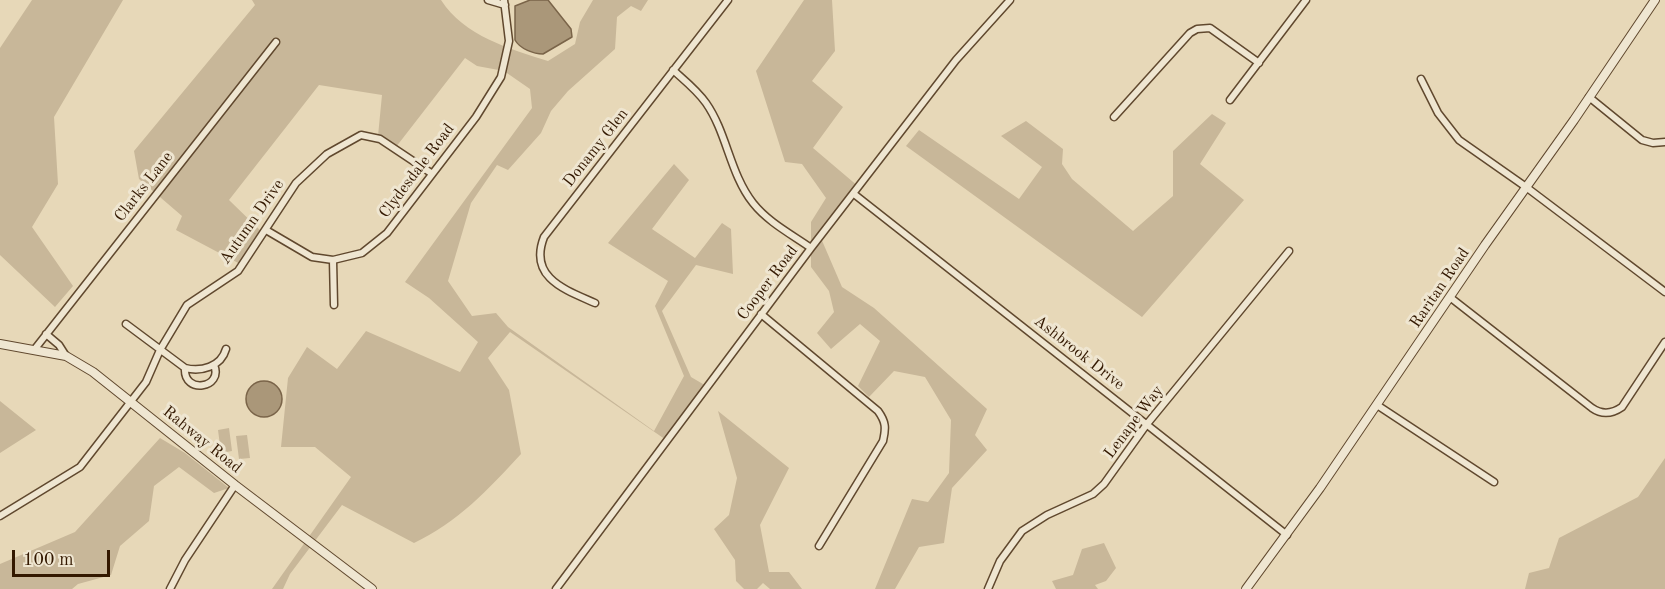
<!DOCTYPE html>
<html>
<head>
<meta charset="utf-8">
<style>
  body { margin:0 }
  #map { position:relative; width:1665px; height:589px; overflow:hidden; background:#e7d8b8; font-family:"Old Standard TT",serif }
  canvas { display:block }
  .scale { position:absolute; left:12px; top:550px; width:98px; height:27px; box-sizing:border-box; border:3px solid #331800; border-top:0; padding-left:8px; font-size:18px; line-height:21px; white-space:nowrap; color:#331800; -webkit-text-stroke:4px #efe6d1; paint-order:stroke }
</style>
</head>
<body>
<div id="map">
<canvas width="1665" height="589"></canvas>
<div class="scale">100 m</div>
</div>
<script>
const c = document.querySelector('canvas').getContext('2d');
c.lineJoin = 'round';
function fillPath(path, color) { c.fillStyle = color; c.fill(path, 'evenodd'); }
function strokePath(path, color, width, dash) { c.strokeStyle = color; c.lineWidth = width; c.lineCap = dash ? 'butt' : 'round'; c.setLineDash(dash || []); c.stroke(path); }
function drawText(font, color, halo, rows, align = 'center') {
  c.font = font + ' "Old Standard TT",serif'; c.lineWidth = 6; c.setLineDash([]); c.textBaseline = 'middle'; c.strokeStyle = halo; c.fillStyle = color; for (const [text, x, y, turn = 0] of rows) {
    c.save(); c.translate(x, y); c.rotate((+turn || 0) * Math.PI / 180); c.textAlign = isNaN(turn) ? turn : align; if (halo) c.strokeText(text, 0, 0); c.fillText(text, 0, 0); c.restore();
  }
}
fillPath(new Path2D(`
  M32,0H123L54,117L58,184L32,227L73,286L55,307L0,255V48Z
  M252,0H441C464,36 510,49 548,61L575,44L580,22L593,0H648L641,11L631,6L617,17L615,49L568,91L551,111L541,133L508,170L497,165L471,203L448,281L472,316L496,313L508,327L654,431L684,376L655,306L668,281L608,243L674,164L689,180L652,229L695,258L722,223L731,229L733,274L696,265L662,311L691,377L708,387L669,442L510,332L488,358L509,390L521,454C489,489 457,523 414,543L342,505L290,574L283,589H272L351,477L315,447H281L288,378L307,347L337,369L366,331L460,372L478,342L429,298L405,282L532,108L530,89L504,71L477,66L465,58L396,147L378,136L382,95L319,85L229,200L263,233L242,265L176,230L182,216L139,179L134,151L255,5Z
  M804,0H832L835,51L812,81L843,107L813,148L859,187L820,236L842,287L874,308L987,409L975,435L987,450L952,488L944,543L919,547L895,589H875L912,499L928,502L949,473L951,420L925,377L894,371L869,397L858,386L880,341L860,324L831,349L817,333L834,312L829,291L811,267V222L826,198L802,164L785,162L756,71Z
  M1212,114L1226,123L1200,164L1244,200L1142,317L906,146L919,130L1019,199L1042,167L1001,136L1026,121L1063,149L1062,164L1072,179L1133,231L1173,196V151Z
  M0,401L36,430L0,453Z
  M718,411L789,468L760,525L769,572H789L802,589H770L763,583L757,589H744L736,581L735,560L714,529L729,515L737,478Z
  M229,428L232,451L221,453L218,430Z
  M247,435L250,458L239,459L236,436Z
  M160,438L185,453L229,488L214,493L179,467L154,486L149,521L120,546L111,575L78,584L72,589H0V564L75,532Z
  M1665,458V589H1525L1529,573L1549,568L1559,538L1638,497Z
  M1104,543L1116,568L1106,581L1095,585L1098,589H1056L1052,581L1073,575L1082,549Z`), '#c8b799');
const water = new Path2D(`
  M530,0H548L571,29L572,37L543,54C534,54 520,49 515,40V6Z
  M246 399a18 18 0 1 1 36 0a18 18 0 1 1-36 0Z`);
fillPath(water, '#aa9779');
strokePath(water, '#7a6449', 1.5);
const minor = new Path2D(`
  M488,0L505,5
  M673,70C684,80 697,90 706,103C727,133 730,174 753,203C768,222 791,234 811,248
  M1421,79L1438,113L1459,140L1526,187L1665,292
  M1589,97L1642,140L1653,143L1665,142
  M1230,100L1306,0
  M1114,117L1190,33L1197,29L1210,28L1259,63
  M854,194L1287,535
  M266,230L312,257L333,260L362,253L387,233L476,117L501,77L509,41L504,0
  M333,260L334,305
  M1451,298L1592,408C1602,415 1612,414 1622,407L1665,342
  M595,303C566,290 528,278 544,237L728,0
  M761,314L878,411C886,422 886,428 883,441L819,546
  M126,324L185,368C201,372 221,367 226,349
  M46,334L59,345L66,356
  M34,350L276,42
  M185,368C183,395 224,388 214,365
  M1377,405L1494,482
  M0,516L80,467L146,382L160,350L187,305L238,271L296,183L327,154L361,135L380,139L431,173
  M170,589L185,560L235,485
  M556,589L811,248L956,60L1010,0
  M988,589L1000,561L1022,531L1047,515L1093,494L1104,484L1147,424L1289,251`);
const tertiary = new Path2D(`
  M0,344L66,356L93,372L235,485L372,589
  M1246,589L1320,488L1485,245L1574,120L1655,0`);
strokePath(minor, '#60482e', 9);
strokePath(tertiary, '#60482e', 10);
strokePath(minor, '#efe6d1', 6);
strokePath(tertiary, '#efe6d1', 8);
drawText('16px', '#331800', '#efe6d1', [
  ["Donamy Glen",596,148,-52],
  ["Clydesdale Road",417,171,-53],
  ["Clarks Lane",144,187,-52],
  ["Autumn Drive",252,222,-55],
  ["Cooper Road",768,283,-53],
  ["Raritan Road",1440,288,-56],
  ["Ashbrook Drive",1079,353,38],
  ["Lenape Way",1134,422,-53],
  ["Rahway Road",202,440,39]
]);
</script>
</body>
</html>
